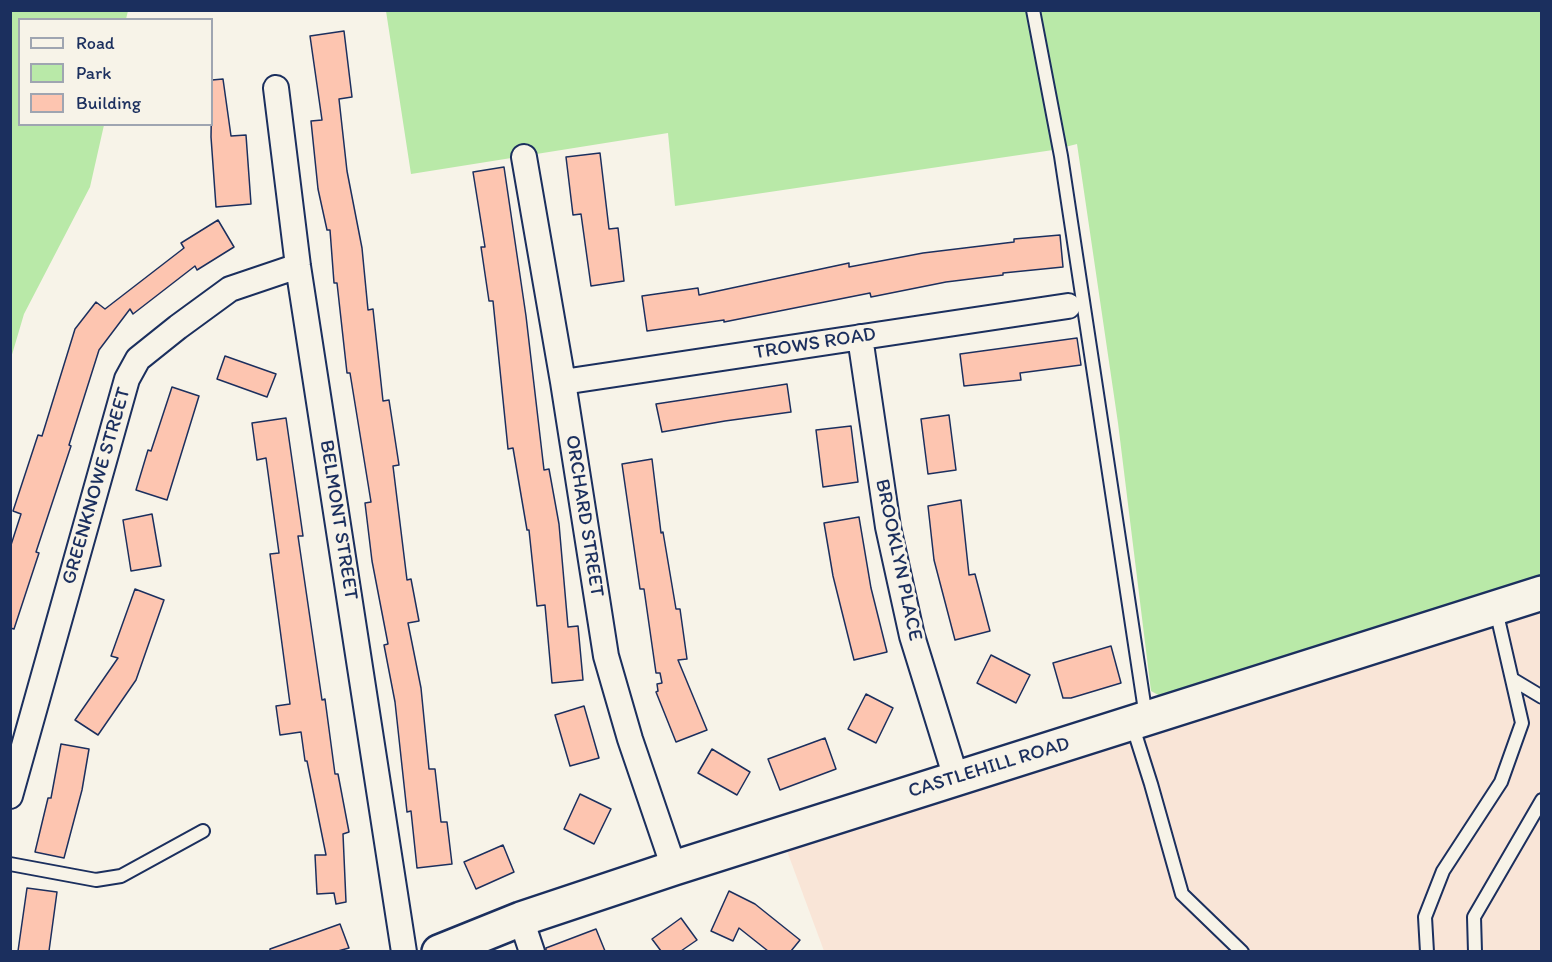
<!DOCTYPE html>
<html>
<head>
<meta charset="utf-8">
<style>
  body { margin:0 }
  #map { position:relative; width:1552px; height:962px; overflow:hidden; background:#f7f3e8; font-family:Itim,sans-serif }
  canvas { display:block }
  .frame { position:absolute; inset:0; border:12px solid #1b2f5e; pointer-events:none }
  .legend { position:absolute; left:18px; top:18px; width:195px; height:108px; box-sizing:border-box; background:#f7f3e8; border:2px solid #9fa5b1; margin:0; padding:8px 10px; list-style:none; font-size:18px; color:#1b2f5e }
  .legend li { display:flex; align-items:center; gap:12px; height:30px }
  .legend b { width:30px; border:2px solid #9fa5b1 }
</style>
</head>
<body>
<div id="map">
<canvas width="1552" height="962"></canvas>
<div class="frame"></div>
<ul class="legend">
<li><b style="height:8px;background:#f7f3e8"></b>Road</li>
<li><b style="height:16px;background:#b9e9a8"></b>Park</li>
<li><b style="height:16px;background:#fdc5b0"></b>Building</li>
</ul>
</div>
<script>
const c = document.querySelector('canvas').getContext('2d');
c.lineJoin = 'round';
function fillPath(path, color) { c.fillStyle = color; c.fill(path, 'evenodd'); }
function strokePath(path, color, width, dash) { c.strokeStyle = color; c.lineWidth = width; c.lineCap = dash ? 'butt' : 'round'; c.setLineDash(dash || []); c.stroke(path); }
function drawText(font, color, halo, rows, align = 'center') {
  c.font = font + ' Itim,sans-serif'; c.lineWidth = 6; c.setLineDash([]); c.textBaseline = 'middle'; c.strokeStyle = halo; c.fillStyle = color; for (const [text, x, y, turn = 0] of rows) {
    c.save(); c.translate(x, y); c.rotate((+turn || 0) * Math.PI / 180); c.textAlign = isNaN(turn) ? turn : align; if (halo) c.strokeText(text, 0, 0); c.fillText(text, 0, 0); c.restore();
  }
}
fillPath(new Path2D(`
  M1541,610V951H824L787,851Z`), '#f9e5d7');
fillPath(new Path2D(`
  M11,10L128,11L126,19L20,20V124L104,125L90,187L24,314L11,358Z
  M386,11H1541V578L1162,697L1151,691L1118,423L1077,144L1053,150L675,206L668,133L411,174Z`), '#b9e9a8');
const building = new Path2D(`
  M344,31L352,97L339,99L347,171L362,248L368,310L373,309L383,401L389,400L399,465L393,466L407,580L411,579L419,621L408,623L421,688L429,769H435L441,822H447L452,864L417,868L411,811L407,812L395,702L384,645L388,644L372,561L365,503L371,502L350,373H347L337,283H334L330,230H327L318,189L311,121L322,120L310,36Z
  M223,79L231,136L246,135L251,204L216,207L211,137L212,80Z
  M600,153L609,229L618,228L624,281L591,286L581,214L573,215L566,157Z
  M504,167L526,316L544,470L549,469L559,524L568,627L578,626L583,680L552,683L545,605L537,606L529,530H527L513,448L508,449L493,301H489L481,247H485L473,172Z
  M218,220L234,247L197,270L195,266L133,314L130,309L99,350L69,445L71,446L36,552L39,553L14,629L10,628V548L21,514L13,511L38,435L42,436L75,329L96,302L105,309L184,248L181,243Z
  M1060,235L1063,267L1003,273V275L946,282L871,297L870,293L724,322V320L647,331L642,296L698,288L699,295L849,263V267L923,253L1014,242V239Z
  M1077,338L1081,365L1020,373L1021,380L964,386L960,354Z
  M225,356L276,374L267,397L217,379Z
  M787,384L791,412L725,421L662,432L656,404Z
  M172,387L199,396L167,500L136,490L148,450L151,451Z
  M949,415L956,470L928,474L921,419Z
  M286,418L303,536H298L322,700L325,699L335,774H338L349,832L343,834L346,902L336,904L334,893L317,894L315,855H326L307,761H305L301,732L280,735L276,706L290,704L270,554L279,553L266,458L257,460L252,423Z
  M851,426L858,482L823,487L816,430Z
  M652,459L661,533L663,532L676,609H680L687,659L678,660L707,730L676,742L656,692L658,691L657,684L662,683L660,673H656L644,589H640L622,464Z
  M961,500L969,575L975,574L990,631L955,640L934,560L928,506Z
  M152,514L161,566L131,571L123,520Z
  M859,517L871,588L887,652L854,660L833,576L824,523Z
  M135,589L164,600L136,680L98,735L75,720L118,658L111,656Z
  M1111,646L1121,683L1071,698H1063L1053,663Z
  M991,655L1030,675L1016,703L977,683Z
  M866,694L893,708L876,743L848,729Z
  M584,706L599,758L570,766L555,715Z
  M825,738L836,769L780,790L768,759Z
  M61,744L89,749L82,790L64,858L35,852L48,798H51Z
  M712,749L750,772L737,795L698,773Z
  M580,794L611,809L594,844L564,829Z
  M503,845L514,872L476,889L464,862Z
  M27,888L57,892L49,951H18Z
  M729,891L755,904L800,940L791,951H768L739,928L733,941L711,931Z
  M681,918L697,940L681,951H661L652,939Z
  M340,924L349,948L338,951H270V949Z
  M596,929L605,951H546V948Z`);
fillPath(building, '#fdc5b0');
strokePath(building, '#1b2f5e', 1.5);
const lane = new Path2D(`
  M1033,10L1061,156L1146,717
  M1512,679L1542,697
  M1132,724L1151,784L1182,894L1242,952
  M10,864L96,880L121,876L203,831
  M1427,952L1425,917L1443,871L1501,782L1522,723L1496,610
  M1475,952L1474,917L1542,800`);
const street = new Path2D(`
  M276,88L298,266L404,952
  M524,157L563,382L606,656L630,739L674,868
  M860,337L888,527L912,636L956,778
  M563,382L1068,306
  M10,796L127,379L138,359L178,327L230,289L298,266
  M521,919L532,952`);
const secondary = new Path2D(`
  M439,952L521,919L674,868L1542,593`);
strokePath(lane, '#1b2f5e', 16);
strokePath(street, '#1b2f5e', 28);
strokePath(secondary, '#1b2f5e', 38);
strokePath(lane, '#f7f3e8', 12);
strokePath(street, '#f7f3e8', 24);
strokePath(secondary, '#f7f3e8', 33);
drawText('20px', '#1b2f5e', '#f7f3e8', [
  ["TROWS ROAD",815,344,-9],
  ["GREENKNOWE STREET",97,486,-74],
  ["ORCHARD STREET",584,516,81],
  ["BELMONT STREET",338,520,81],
  ["BROOKLYN PLACE",898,560,78],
  ["CASTLEHILL ROAD",989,768,-17]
]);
</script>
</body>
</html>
